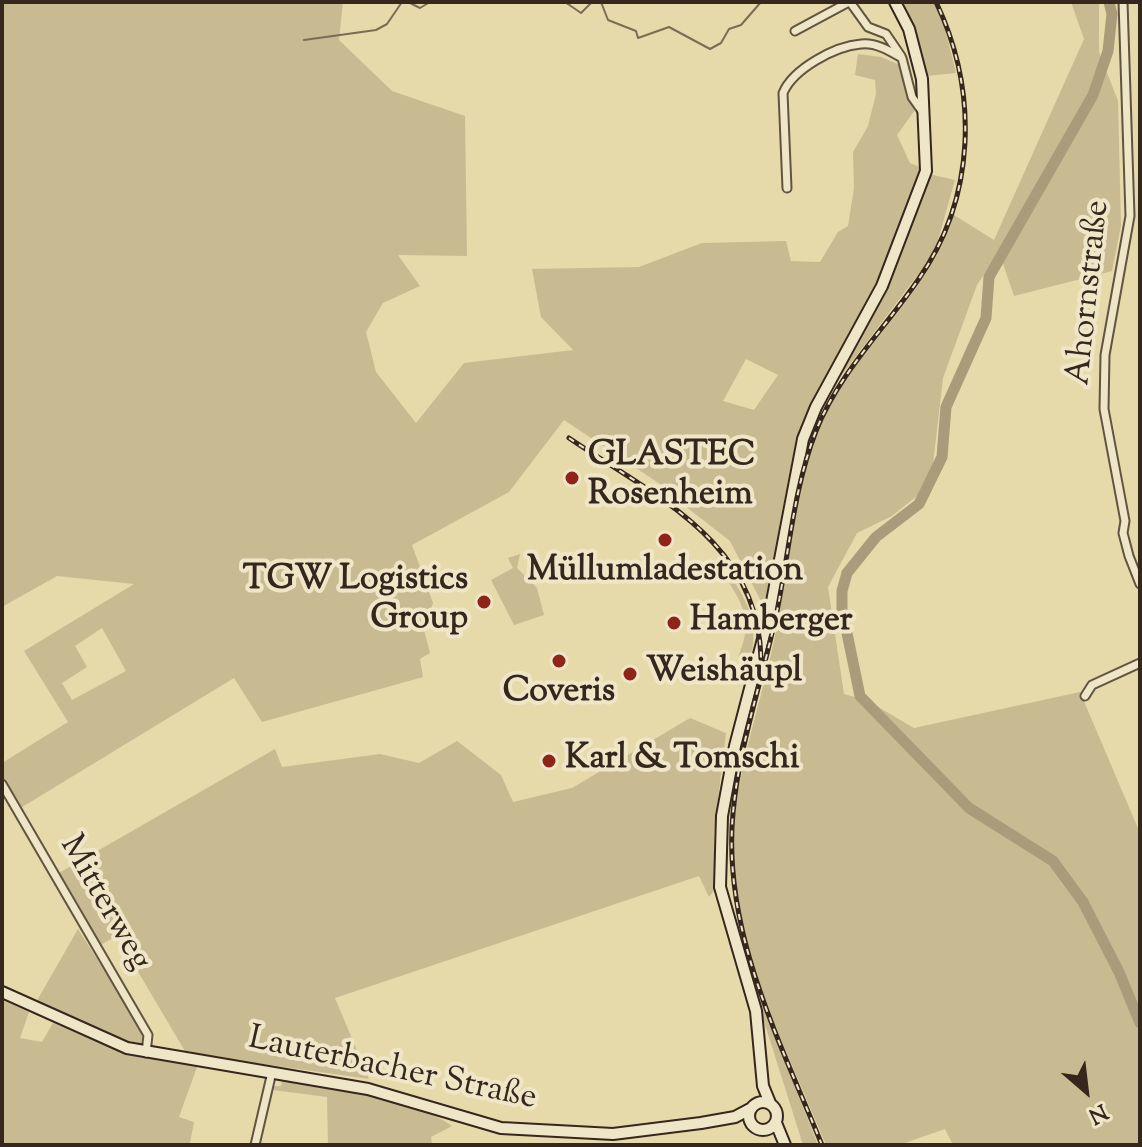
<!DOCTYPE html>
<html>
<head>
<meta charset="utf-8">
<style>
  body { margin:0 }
  #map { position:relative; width:1142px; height:1147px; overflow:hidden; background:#e6d9aa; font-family:"Sorts Mill Goudy",serif }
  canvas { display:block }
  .frame { position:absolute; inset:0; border:4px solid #35271d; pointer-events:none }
  .north { position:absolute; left:1046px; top:1051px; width:80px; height:80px; -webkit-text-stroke:6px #efe6c8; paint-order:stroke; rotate:152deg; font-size:22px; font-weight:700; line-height:32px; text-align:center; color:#35271d }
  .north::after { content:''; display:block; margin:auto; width:28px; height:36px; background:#35271d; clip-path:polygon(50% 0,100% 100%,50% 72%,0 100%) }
</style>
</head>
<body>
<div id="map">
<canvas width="1142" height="1147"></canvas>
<div class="frame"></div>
<div class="north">N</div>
</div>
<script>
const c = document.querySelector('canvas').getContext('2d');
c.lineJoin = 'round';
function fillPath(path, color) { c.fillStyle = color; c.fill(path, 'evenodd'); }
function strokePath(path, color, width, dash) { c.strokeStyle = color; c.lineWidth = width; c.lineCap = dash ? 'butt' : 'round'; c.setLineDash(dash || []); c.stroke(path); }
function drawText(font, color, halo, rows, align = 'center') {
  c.font = font + ' "Sorts Mill Goudy",serif'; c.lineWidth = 8; c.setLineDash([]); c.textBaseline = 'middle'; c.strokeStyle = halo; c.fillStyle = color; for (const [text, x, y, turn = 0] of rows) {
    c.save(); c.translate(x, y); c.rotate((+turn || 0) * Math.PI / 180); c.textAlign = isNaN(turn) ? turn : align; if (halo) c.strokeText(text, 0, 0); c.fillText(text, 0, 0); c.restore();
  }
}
fillPath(new Path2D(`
  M2,2H343L339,40L392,91L465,116L467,256L398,255L420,286L383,303L366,332L376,372L416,423L464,363L573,350L541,317L532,269L639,267L702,243L786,241L791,261L820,262L838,232L848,226L854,188L853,152L868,126L876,94L875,80L855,75L858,54L881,57L900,65L917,107L897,135L910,163L922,168L876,285L809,407L796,439L764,607L730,541L685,506L678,496L564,420L509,492L412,545L433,603L424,630L430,653L420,659L423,677L262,722L234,678L19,809L2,777V763L68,722L24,651L134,584L57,576L2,607ZM746,359L778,375L754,410L723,401ZM102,628L126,671L72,700L62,683L87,667L75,646Z
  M900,2H934L945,28L956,73L926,76L915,34Z
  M1071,2H1099V52L1118,101L1121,225L1112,271L1014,296L999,252L977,285L943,378L933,464L917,496L892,516L857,533L828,587L844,694L868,701L914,728L1080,692L1140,833V1145H953L945,1129L899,1145H826C784,1042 723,929 735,815C742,749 767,685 778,620C791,549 795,472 829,408C865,340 931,290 954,215L994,240L1084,39Z
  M929,174L955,180L936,247L926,264L838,380L880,300Z
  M520,554L517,568L537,588L544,615L514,625L491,580L513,568L508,558Z
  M721,562C744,596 761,618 750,660L738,657C756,616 739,599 717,564Z
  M690,718L726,733L714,833L716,888L709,897L699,876L335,998L369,1079L186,1053L117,936L100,945L59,873L275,749L282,767L380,754L419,763L457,741L501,775L513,802L572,788Z
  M78,929L146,1036L143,1047L114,1038L35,1004Z
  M745,961L818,1145H803Z
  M2,1000L29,1012L20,1038L42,1042L53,1023L120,1052L197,1067L179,1117L194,1122L190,1143L195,1145H2Z
  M282,1079C325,1086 418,1100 452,1126L431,1137L432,1145H328L327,1097L273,1090V1086H281Z`), '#c8bb92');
strokePath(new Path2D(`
  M408,2L420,8L430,2
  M565,2L581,13L592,2
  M601,2L608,20L636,31L638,38L669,27L710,49L721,43L729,29L741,25L761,2
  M304,40L376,30L387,24L402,2`), '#7b6d55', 2);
strokePath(new Path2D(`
  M1109,2L1112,14L1108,51L1093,95L989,277L986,318L946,407L942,457L919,504L876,537L847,573L842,591V609L860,696L969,808L1053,861L1083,902L1119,972L1140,1023`), '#aa9c7a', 11);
const street = new Path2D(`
  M850,2L868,27L886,34L901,56
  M1123,2L1130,216L1105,355L1104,409L1125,521L1123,533L1129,556L1140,584
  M795,31L849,2
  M787,188L783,93C793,69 835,46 861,44C875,42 890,51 902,58L912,97L924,114
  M1085,696L1092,685L1140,663
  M2,784L148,1035L146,1053
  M255,1145L272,1072`);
const secondary = new Path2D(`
  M2,992L127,1048L368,1089L501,1128L613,1134L701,1123L735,1117L750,1109
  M749 1116a14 14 0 1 1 28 0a14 14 0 1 1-28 0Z
  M770,1103L763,1086L756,1011L720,887L722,816L735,746L770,612L803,439L816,407L882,286L926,171L922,79L909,29L895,2
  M776,1123L785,1145`);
strokePath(street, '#615440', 11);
strokePath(secondary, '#35271d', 14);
strokePath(street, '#efe6c8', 7);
strokePath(secondary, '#efe6c8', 10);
const rail = new Path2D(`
  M569,438C654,496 759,541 761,659
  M822,1145C779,1039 722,930 733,813C739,746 762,681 776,616C789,555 793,490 816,431C839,373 883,331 918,280C976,198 979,92 936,2`);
strokePath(rail, '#35271d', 5);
strokePath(rail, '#efe6c8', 2, [6]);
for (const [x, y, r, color] of [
  [572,478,8,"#8f2418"],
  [665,540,8,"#8f2418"],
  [484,602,8,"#8f2418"],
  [674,623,8,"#8f2418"],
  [559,661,8,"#8f2418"],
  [630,674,8,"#8f2418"],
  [549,761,8,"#8f2418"]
]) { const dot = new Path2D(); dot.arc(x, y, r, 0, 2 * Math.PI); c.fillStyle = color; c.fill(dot); strokePath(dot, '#efe6c8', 3); }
drawText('34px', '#35271d', '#efe6c8', [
  ["Ahornstraße",1091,293,-84],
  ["Mitterweg",103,904,60],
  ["Lauterbacher Straße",392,1071,12]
]);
drawText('bold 34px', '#35271d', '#efe6c8', [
  ["GLASTEC",588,458],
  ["Rosenheim",588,497],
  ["Müllumladestation",665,573,"center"],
  ["TGW Logistics",468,582,"right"],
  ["Group",468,621,"right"],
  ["Hamberger",690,623],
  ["Weishäupl",646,674],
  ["Coveris",559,694,"center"],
  ["Karl & Tomschi",565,761]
], 'left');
</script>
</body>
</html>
